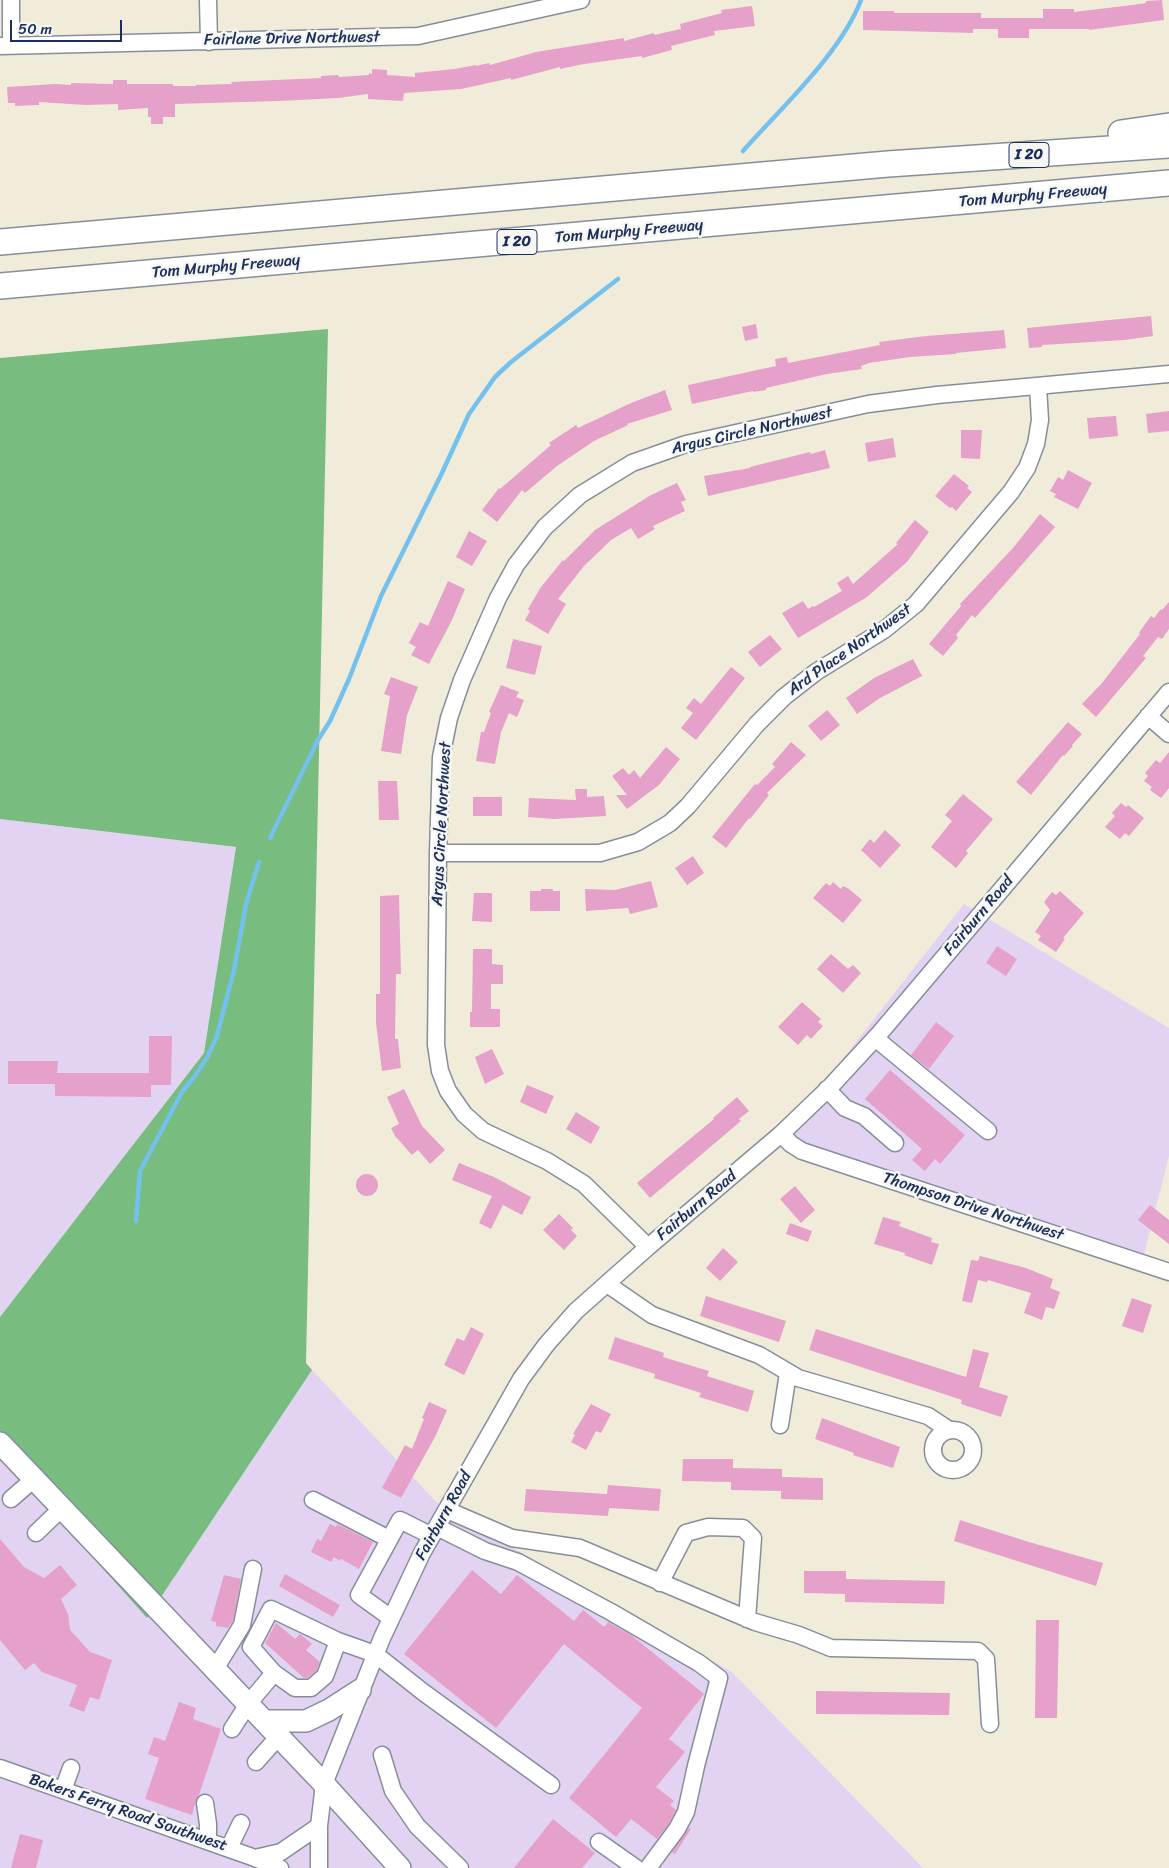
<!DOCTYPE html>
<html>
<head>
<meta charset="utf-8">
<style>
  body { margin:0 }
  #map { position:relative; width:1169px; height:1868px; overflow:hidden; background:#f1ecda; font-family:Sriracha,sans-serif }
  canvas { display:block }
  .scale { position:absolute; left:10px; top:20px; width:112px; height:22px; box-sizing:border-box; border:2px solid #1b2f5e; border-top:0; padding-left:6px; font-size:15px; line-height:18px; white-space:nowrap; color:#1b2f5e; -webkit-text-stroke:4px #f6f6f2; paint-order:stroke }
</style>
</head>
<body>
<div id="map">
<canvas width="1169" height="1868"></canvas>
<div class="scale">50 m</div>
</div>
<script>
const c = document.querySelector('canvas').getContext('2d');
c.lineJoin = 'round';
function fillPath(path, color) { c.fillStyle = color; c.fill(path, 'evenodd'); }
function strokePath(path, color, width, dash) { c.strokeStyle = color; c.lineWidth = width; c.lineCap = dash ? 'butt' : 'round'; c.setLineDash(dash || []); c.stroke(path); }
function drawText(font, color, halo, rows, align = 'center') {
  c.font = font + ' Sriracha,sans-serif'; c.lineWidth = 5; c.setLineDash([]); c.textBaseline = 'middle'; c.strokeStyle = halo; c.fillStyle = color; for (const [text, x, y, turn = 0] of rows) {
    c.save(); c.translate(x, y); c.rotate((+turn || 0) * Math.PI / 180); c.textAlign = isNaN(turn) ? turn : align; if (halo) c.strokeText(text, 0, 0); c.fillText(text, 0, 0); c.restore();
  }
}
fillPath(new Path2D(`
  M0,819L236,847L204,1053L0,1317Z
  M964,904L1169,1028V1156L1140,1270L780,1139Z
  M312,1370L441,1507L732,1672L923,1868H0V1453L147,1617Z`), '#e3d3f2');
fillPath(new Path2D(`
  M328,329L306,1363L312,1370L147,1618L0,1453V1317L204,1053L236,847L0,819V358Z`), '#78bc80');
strokePath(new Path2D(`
  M743,151C781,108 841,53 861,0
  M270,838L318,740L330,721L349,679L381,596L441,475L469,414L495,377L511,362L618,279
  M136,1221L140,1171L182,1092L195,1076L208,1056L217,1036L234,970L246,904L259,862`), '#74c1ee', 4.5);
fillPath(new Path2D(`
  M1162,0L1164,20L1089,30V29H1029V38H998V29H973V33L863,30V11H894V13H981V18H1043V9H1074V12L1132,5L1146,3V1Z
  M752,6L755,26L714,31L715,35L671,46L672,50L642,58V56L584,64L560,69V67L511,80V78L461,89L404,93L403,101L368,99V94L338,98L279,101L175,104V117H163V124H151V117H148V108L118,110V104L86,105L39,102V105L15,106V103H8L7,87L55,84L71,85V83L113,84V80H127V84H173V86H196V85L232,84L231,82L321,78V76L338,75L339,77L369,75V73L372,74V69L387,70V75L415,77V73L454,69L476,65V66L489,63L490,65L536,52L624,38V41L654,33V35L681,29L680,24L722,13L721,10Z
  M1151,316L1153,336L1124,340L1042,345V347L1029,348L1027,328Z
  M756,324L758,338L745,341L742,327Z
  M1004,330L1006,348L956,353V354L910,357L869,363L861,366L862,369L827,374L766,388V390L753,392V391L692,404L688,385L776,366L775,359L787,357L788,363L880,345L879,342L926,336Z
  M665,390L672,410L627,424L628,425L594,441L557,466L525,493L522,490L497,522L482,510L499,488L500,489L551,445L549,443L576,425L578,428L631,403Z
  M1169,411V431L1148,433L1146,414Z
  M1116,416L1118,436L1089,439L1087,418Z
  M961,430H982L980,459L961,458Z
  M893,438L896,457L868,462L865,443Z
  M825,450L830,468L708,496L704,476L750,468V467L810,452L811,454Z
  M1068,470L1092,483L1078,509L1054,497L1056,494L1050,491L1058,477L1063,480Z
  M954,474L969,486L967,488L972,492L956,511L952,507L950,508L935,496Z
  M677,483L686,500L681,502L685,511L653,526L655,529L638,539L631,528L611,540L584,566L558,599L566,604L548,634L525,620L530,611L528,609L541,587L563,560L564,561L595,530L651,495Z
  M1040,514L1055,527L975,618L972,615L956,635L958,638L943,656L929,644L961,606L960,604L1013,548Z
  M915,520L929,532L907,562L867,597L798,638L782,613L803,601L808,609L813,606L814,607L842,591L837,583L848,576L853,584L898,544L896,543Z
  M469,531L487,541L472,566L456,557Z
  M448,581L465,589L452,620L429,664L411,655L416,647L409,643L420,622L428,626Z
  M1169,602V629L1162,639L1158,637L1143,656L1146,658L1096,717L1082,704L1102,683L1140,634L1139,633L1141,630L1151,616L1154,618L1161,609L1162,610Z
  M770,635L782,649L760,667L748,652Z
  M513,639L542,646L535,675L506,668Z
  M913,659L922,676L880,698L857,714L846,698L874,678Z
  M731,667L745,678L696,740L681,728L693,713L686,708L694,698L701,704Z
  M391,677L418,687L407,715L401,754L381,751L390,696L384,694Z
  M501,685L519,692L516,697L524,700L517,717L509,713L501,732L495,764L476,761L481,732H484L491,713L489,712Z
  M827,710L840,725L821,741L808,726Z
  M1068,722L1082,734L1072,745L1073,746L1064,756L1063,755L1031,795L1016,782Z
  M791,742L806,755L767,793L769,795L750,819L749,818L726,848L712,837L755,784L757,785L775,767L772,764Z
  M666,747L680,759L659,785L627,809L616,795H627L612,776L623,768L629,775L634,770L640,778Z
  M1169,752V788L1161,798L1150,790L1152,787L1144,781L1148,776L1145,773L1156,760L1160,763Z
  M378,781H397L399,820H379Z
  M575,789H587V797L604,796L606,816L554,819L528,817L529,798L576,800Z
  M963,794L993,819L966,851L968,853L956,868L931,847L952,821L945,815Z
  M473,797H502V816H473Z
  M1121,803L1126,807L1128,805L1144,818L1129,836L1125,833L1120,839L1105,827L1115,816L1112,813Z
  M885,830L901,845L880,868L861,850L870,839L874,843Z
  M693,856L704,873L687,885L675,868Z
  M651,881L658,907L630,914L628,908L586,911L585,889L615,890Z
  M833,882L841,889L843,886L849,889L862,900L843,923L813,898L826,883L830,886Z
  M541,889H553V891H560V911H530V891H541Z
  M1060,891L1084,913L1063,938L1065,939L1056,952L1038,940L1041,936L1035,932L1050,910L1044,902L1052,892L1056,895Z
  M474,893H492V922L472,921Z
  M399,895L401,974H396L395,1039H398L401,1068L382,1071L376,1023V994H380V896Z
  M997,946L1017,959L1006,976L986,963Z
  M473,949H492V964L503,965V984H491V1009H500V1027H470V1012H472Z
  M831,954L848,969L853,965L861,973L843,993L817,969Z
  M802,1002L821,1019L818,1022L823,1026L811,1039L807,1035L798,1045L778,1027Z
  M936,1022L954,1036L929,1069L911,1055Z
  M149,1036H172L171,1085H151V1097L55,1096V1084H8V1061H58L57,1073H149Z
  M492,1049L504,1074L485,1084L475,1057Z
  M890,1070L965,1135L940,1164L935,1159L925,1171L912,1160L922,1149L865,1099Z
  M527,1085L554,1096L546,1114L520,1102Z
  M404,1089L422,1126L445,1150L430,1164L418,1150L412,1155L395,1136L391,1128L399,1124L387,1097Z
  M737,1097L749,1111L739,1119L741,1121L650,1198L637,1183L714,1119L713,1118Z
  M576,1112L600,1127L591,1144L566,1129Z
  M459,1163L494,1177L531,1197L522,1215L503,1205L491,1229L479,1223L492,1196L452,1180Z
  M356 1185a11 11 0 1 1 22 0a11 11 0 1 1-22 0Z
  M795,1186L815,1210L801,1223L780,1199Z
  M1150,1205L1169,1220V1244L1138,1220Z
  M559,1214L573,1228L571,1230L577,1236L564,1250L543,1230Z
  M883,1217L901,1222L899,1226L932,1238L931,1242L939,1244L932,1265L904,1255L905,1253L874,1244Z
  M790,1223L812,1231L808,1242L786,1234Z
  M723,1248L738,1262L720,1281L706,1268Z
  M980,1256L1026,1268L1053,1279L1050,1288L1060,1292L1054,1309L1046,1307L1042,1320L1024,1313L1031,1293L988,1280L987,1282L978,1280L972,1303L962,1301L971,1260L978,1261Z
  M706,1296L786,1321L779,1342L700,1316Z
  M1132,1298L1152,1305L1143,1333L1122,1326Z
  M471,1327L484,1334L464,1375L444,1365L457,1338L464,1341Z
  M816,1329L966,1377L973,1349L989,1353L979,1387L1008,1396L1001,1417L961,1404L962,1400L809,1350Z
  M615,1337L664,1353L663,1357L709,1371L707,1376L754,1391L748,1412L699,1397L701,1393L654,1378L655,1374L608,1359Z
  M429,1402L447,1410L435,1437L401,1498L382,1488L405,1445L412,1449L424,1419L422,1418Z
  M591,1404L611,1414L601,1433L596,1431L586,1450L571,1442L575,1435L573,1434Z
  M822,1418L900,1447L893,1468L853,1455L854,1453L815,1439Z
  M683,1459H733V1468L782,1469V1477L823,1478V1500L781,1499V1491L731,1490V1482L682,1481Z
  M608,1485L661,1489L659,1511L609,1508L608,1516L524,1511L526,1489L607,1494Z
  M960,1520L1029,1542L1103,1563L1096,1586L954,1541Z
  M330,1524L336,1527L337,1524L373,1542L359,1569L341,1559L340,1561L334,1557L331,1562L311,1552L317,1539L321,1541Z
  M0,1539L24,1567L44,1578L60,1565L77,1585L61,1599L68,1614L70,1630L90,1652L112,1660L99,1700L90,1697L84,1712L69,1706L77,1685L42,1672L34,1663L25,1670L0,1640Z
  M472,1570L501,1594L517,1575L574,1621L583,1610L604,1627L608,1622L631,1635L704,1694L669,1739L685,1752L656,1787L674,1801L670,1805L676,1810L669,1824L657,1839L631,1819L616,1837L569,1798L642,1708L564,1644L496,1728L404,1654Z
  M804,1571H846V1579L945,1581L944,1604L845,1602V1594L804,1593Z
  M285,1574L340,1605L333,1617L279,1586Z
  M224,1575L241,1579L233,1621L228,1628L216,1626V1622L211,1621Z
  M1036,1620H1059L1057,1718H1035Z
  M276,1623L295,1639L300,1634L312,1644L306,1650L320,1662L317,1670L307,1678H304L265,1643Z
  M816,1691L950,1693L949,1715L816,1714Z
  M179,1702L196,1708L193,1719L221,1729L199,1795L196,1800L192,1815L145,1799L159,1758L148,1754L154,1737L165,1741Z
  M553,1819L595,1853L582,1868H514Z
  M689,1828L691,1829L675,1854L672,1852Z
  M20,1834L43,1840L36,1868H11Z`), '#e5a1c9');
const minor = new Path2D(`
  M11,0V45
  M208,0L209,42
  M0,46L418,36L581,0
  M1148,716L1169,734
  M438,853H600L638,842L670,823L688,806L757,724L784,697L816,672L884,630L916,604L1011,492L1027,468L1036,444L1040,420L1038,386
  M875,1038L988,1131
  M827,1089L845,1108L864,1116L895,1143
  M781,1134L791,1144L802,1151L1169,1272
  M648,1247L584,1184L547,1161L483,1131L464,1114L448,1091L440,1071L436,1045L438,853L441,757L449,718L462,680L498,598L516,565L545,527L580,495L632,463L686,444L868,404L937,395L1169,374
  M607,1284L652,1315L759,1355L798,1378L928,1416L949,1430
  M780,1425L788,1373
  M933 1450a20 20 0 1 1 40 0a20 20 0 1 1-40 0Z
  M11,1499L34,1479
  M313,1500L389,1539
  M447,1510L512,1538L580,1548L755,1622L799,1635L831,1648L978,1651L986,1659L990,1724
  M437,1527L485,1551L518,1562L611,1612L699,1663L719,1678L696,1766L686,1812L677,1829L648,1868
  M36,1533L62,1508
  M660,1583L686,1533L708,1527L743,1528L753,1538L747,1619
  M391,1618L359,1595L400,1520L432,1536
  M338,1641L325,1676L311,1688H295L274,1673L251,1647L271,1609L338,1641L375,1654L423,1692L551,1785
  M215,1669L242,1625L253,1569
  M232,1729L248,1704L274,1673
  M382,1755L393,1791L417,1826L460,1868
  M256,1762L279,1736
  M0,1768L255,1858L280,1868
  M63,1790L71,1768
  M205,1803L208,1824V1841
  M599,1842L636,1868
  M229,1848L241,1823
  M255,1858L281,1852L319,1826
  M319,1868V1826L324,1784L382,1638L422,1553L521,1379L546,1345L576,1311L648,1247L781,1134L831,1086L879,1034L1169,692`);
const major = new Path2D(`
  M0,1443L324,1784L400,1868
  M264,1721H306L329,1710L360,1690`);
const highway = new Path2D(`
  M1121,133L1169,126
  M0,242L888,164L1169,145
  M0,286L1169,183`);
strokePath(minor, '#868e9c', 19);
strokePath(major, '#868e9c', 24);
strokePath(highway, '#868e9c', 28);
strokePath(minor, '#fff', 16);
strokePath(major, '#fff', 21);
strokePath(highway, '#fff', 25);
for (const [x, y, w] of [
  [1029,155,40],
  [517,242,40]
]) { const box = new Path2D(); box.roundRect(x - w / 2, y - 12.5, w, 25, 4); c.fillStyle = '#f6f6f2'; c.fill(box); strokePath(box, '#1b2f5e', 1); }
drawText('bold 15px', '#1b2f5e', null, [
  ["I 20",1029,155],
  ["I 20",517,242]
]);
drawText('16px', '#1b2f5e', '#f6f6f2', [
  ["Fairlane Drive Northwest",292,39,-1],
  ["Tom Murphy Freeway",1033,196,-5],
  ["Tom Murphy Freeway",629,232,-5],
  ["Tom Murphy Freeway",226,267,-5],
  ["Argus Circle Northwest",752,431,-13],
  ["Ard Place Northwest",850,650,-35],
  ["Argus Circle Northwest",442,824,-87],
  ["Fairburn Road",979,916,-50],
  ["Fairburn Road",697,1206,-40],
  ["Thompson Drive Northwest",973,1207,18],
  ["Fairburn Road",444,1516,-61],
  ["Bakers Ferry Road Southwest",128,1813,19]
]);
</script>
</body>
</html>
